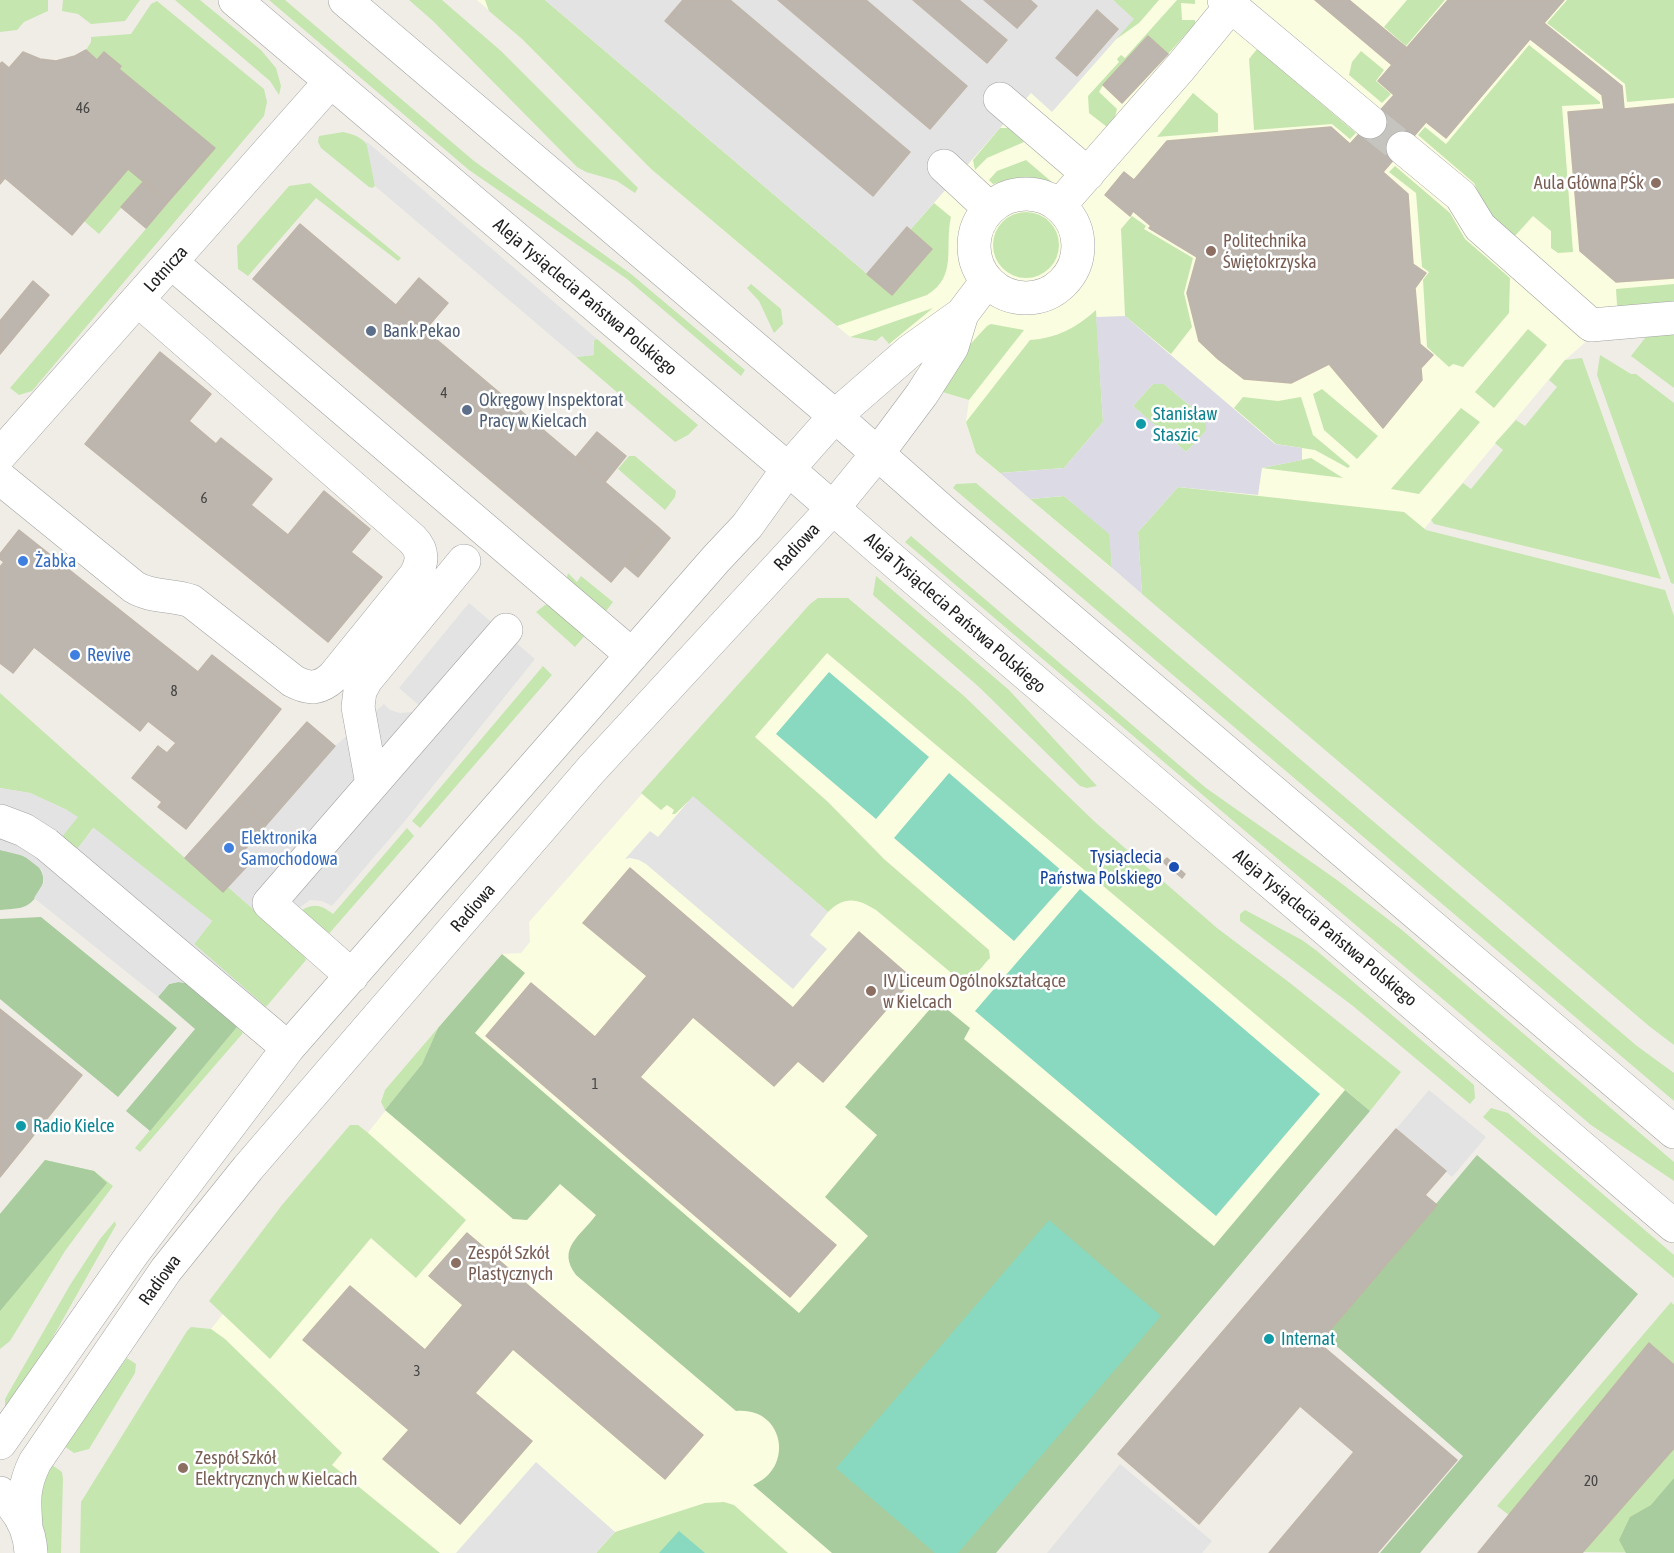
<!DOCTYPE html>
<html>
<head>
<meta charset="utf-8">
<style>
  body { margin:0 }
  canvas { display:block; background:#efede6 }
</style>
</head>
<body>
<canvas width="1674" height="1553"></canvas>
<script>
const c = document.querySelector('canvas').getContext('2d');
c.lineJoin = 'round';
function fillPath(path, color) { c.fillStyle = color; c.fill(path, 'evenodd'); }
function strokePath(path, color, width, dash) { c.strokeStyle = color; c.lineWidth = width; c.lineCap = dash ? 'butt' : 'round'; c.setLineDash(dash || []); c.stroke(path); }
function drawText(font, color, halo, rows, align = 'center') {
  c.font = font + ' "Asap Condensed",sans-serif'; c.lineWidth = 5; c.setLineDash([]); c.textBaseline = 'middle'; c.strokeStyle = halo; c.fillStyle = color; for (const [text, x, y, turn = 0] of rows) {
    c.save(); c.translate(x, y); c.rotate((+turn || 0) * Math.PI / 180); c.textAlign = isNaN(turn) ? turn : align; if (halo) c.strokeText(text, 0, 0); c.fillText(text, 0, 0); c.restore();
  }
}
fillPath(new Path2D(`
  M477,0H1674V305L1623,309L1565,360L1424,529L1404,512L1138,532L1142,594L976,453L966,422L969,400L939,391L882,336L876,341L850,337L651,169L522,39Z
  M799,616L1378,1086L987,1553H85L211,1329L422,1065L438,1028L502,954L521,953L530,942L529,922Z`), '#fbfde1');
fillPath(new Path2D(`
  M0,0H48V11L24,22L17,30L0,32Z
  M63,0H140L125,21L91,24L78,14L62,11Z
  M175,0H200L261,50L276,68L281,86L279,95L270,81Z
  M269,0H285L474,161L631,274L745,370L741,376L627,279L469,170Z
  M409,0H442L501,51L638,188L635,193L617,181L586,172L577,167L433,21Z
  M485,0H545L892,295L932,249L910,230L934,203L951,217C944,248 958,276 927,295L837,326L651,169L522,39L489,11Z
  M1113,0H1159L1139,23L1115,40L1133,19Z
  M1177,0H1195V4L1181,3L1182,20H1195V24L1168,54L1148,36L1103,85L1099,92L1117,109L1115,117L1107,127L1089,113L1088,96L1119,62L1117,59L1121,55L1125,58Z
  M1407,0H1445L1406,46L1384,27Z
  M1567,0H1674V98L1627,102L1625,84L1547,23Z
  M157,1L264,89L267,102L264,116L32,391L19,395L10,388L215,148L119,69L121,66L104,52L97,60L86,50L91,42V37L131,34L151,4Z
  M1529,45L1600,102V104L1562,106L1573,252L1558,253L1551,248V231L1533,216L1514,237L1489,214L1474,183L1418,135L1425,127L1446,144Z
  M1257,49L1356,133L1350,139L1332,124L1254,130L1249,59Z
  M1361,51L1384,70L1376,81L1391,94L1382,103L1349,75L1352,62Z
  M1193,93L1218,114V132L1157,137Z
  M1000,128H1008L1024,142L987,158L975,170L973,160Z
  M343,132C377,139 370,156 375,186L372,188L369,187L321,148L318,142L319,136Z
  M1026,160L1053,183L1030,178L993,184L989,180L997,171Z
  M1395,166L1450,213L1465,239L1510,278L1509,313L1463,367L1453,364L1449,367L1427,347L1423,280L1429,272L1422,267L1416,193L1389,172Z
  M128,169L144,181L99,234L84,221Z
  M310,183L401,258L398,261L316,198L248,276L238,269L237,246L289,186Z
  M993 245a33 33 0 1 1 66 0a33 33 0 1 1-66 0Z
  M1132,216L1146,226L1144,229L1193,258L1184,293L1192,327L1171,354L1125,316L1121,229Z
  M751,284L781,309L783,324L774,333L759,301L747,288Z
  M1674,284V305L1623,309L1617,305L1616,289Z
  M933,308L889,344L882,336L876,341L850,337Z
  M1096,310L1103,422L1064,468L1000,473L976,453L966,422L1030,340C1057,338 1076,328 1096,310Z
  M991,324L1024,330L969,400L939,391L964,351L987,326Z
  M1528,329L1547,345L1494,408L1475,392Z
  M1674,331V388L1631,356L1649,333Z
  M594,339H597L698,425L688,435L675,442L576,357L593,355Z
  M1600,355L1631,374H1636L1674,403V584L1671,583L1597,375Z
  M1582,358L1661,579L1434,524L1431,520L1463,483L1471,489L1503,450L1495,443L1516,420L1525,426L1557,387L1549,380L1565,360Z
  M1153,384H1164L1206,419V431L1186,452L1133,406Z
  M1322,389L1378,436L1357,459L1324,430L1313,394Z
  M1243,397L1278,401L1301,397L1313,435L1350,466L1348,468L1315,450L1276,444L1234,408Z
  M1461,408L1480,422L1419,494L1391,489Z
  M629,456H635L676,491L675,497L665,510L618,469Z
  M1311,458L1343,478L1262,468Z
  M976,483L1637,1046L1674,1073V1101L953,488L956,484Z
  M1178,487L1404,512L1426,530L1665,590L1674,616V1045L1649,1026L1142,594L1138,532Z
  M1064,496L1110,534L1112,568L1030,499Z
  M911,536L1206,788L1337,880L1402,930L1674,1162V1181L1591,1125L905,542Z
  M568,573L577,582L581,576L613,602L603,615L566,582Z
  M876,576L1009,690L1097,786L1087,788L1080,786L979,687L873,595Z
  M818,598H848L964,696L1095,822L1217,928L1290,983L1401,1072L1370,1111L827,653L755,737L828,802L884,859L989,950L990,958C982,966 973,981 961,981L876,910C858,899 845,895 828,912L693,797L675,814H672L674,810L667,805L661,810L641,793L810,604Z
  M551,604L587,633L575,647L536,612L545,605Z
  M543,666L552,675L420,828L412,821Z
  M0,693L223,892L228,887L303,953L306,960L266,1007L194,944L212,921L93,828L76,851L60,838L67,810L30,793L0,788Z
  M407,828L414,836L327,936L302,910C315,903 321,905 333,914Z
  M1245,910L1302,940L1317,951L1474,1085L1475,1098L1470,1104L1353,1006L1240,921V914Z
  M237,1027L243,1033L140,1152L135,1148Z
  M438,1028L422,1064L385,1110L381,1102L385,1090Z
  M1491,1108L1508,1113L1674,1255V1278L1483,1117Z
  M350,1125H358L367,1132L466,1220L416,1278L371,1238L270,1359L209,1301L282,1205Z
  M45,1160L94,1171L113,1186L65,1251L10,1341L0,1349V1214Z
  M115,1221L116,1225L35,1369L5,1408V1399L70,1285L100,1239Z
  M1671,1302L1674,1305V1365L1649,1344L1509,1515L1497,1506Z
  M191,1327L211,1329L225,1339L342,1453L332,1465L440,1553H80L81,1502L187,1331Z
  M127,1358L136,1364L135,1373L89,1449L74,1453L60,1443L70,1433Z
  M1674,1448V1553L1583,1552Z
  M48,1462L62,1472L63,1479L61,1553H44L36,1499Z
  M724,1502L734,1505L788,1553H596L615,1532L705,1503Z`), '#c6e6af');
fillPath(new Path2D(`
  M0,850C21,852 54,866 40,891C37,897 30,905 23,907C17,909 7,909 0,910Z
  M41,917L177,1028L118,1097L0,999V919Z
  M502,954L525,973L475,1033L799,1313L868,1236L825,1197L877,1135L845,1107L937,1001L970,1028L964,1039L1214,1246L1345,1090L1370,1111L996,1553H832L753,1485C796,1467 783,1406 736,1411L576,1275C556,1248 581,1236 596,1215L560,1184L527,1220L513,1219L385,1110L422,1064L438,1028Z
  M178,982L188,983L193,987L237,1027L150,1131L126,1111L195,1029L158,997L169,984Z
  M1477,1155L1638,1294L1420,1553H1380L1463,1456L1325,1336Z
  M45,1160L94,1171L107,1183L0,1311V1214Z
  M1674,1478V1553H1626L1619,1540L1630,1517L1651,1505Z`), '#a8cc9d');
fillPath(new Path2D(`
  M829,672L929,757L876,819L776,734Z
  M949,773L1070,878L1014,941L894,838Z
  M1080,889L1320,1094L1216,1216L975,1011Z
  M1049,1220L1161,1316L958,1553H935L836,1468Z
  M679,1531L705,1553H659Z`), '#89d9c0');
fillPath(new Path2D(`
  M545,0H1113L1134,19L1052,112L1031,93L910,230L932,249L892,295Z
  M366,141L597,339L593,341L594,355L576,357L375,186Z
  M469,603L535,659L404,822L332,906L322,901L310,900L296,910L327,936L306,960L303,953L228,887L240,855L335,746L384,704L390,710L400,713L413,712L420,706L399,688Z
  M0,788L30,793L67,810L78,817L61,838L76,850L94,828L212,921L194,944L259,1001L237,1027L188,983L178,982L169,984L158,997L34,898L44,882L42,870L24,856L0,850Z
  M693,796L828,912L810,935L827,949L793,989L646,864L639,860L630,858L625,859L650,831L658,837Z
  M1429,1090L1486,1137L1452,1177L1396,1129Z
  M536,1462L615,1532L596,1553H456Z
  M1120,1464L1212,1541L1202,1553H1047Z`), '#e3e3e3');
fillPath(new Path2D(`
  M1125,316L1275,444L1302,448V460L1262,468L1258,495L1178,487L1138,532L1142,594L1112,568L1109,534L1064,496L1030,499L1000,473L1064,468L1103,422L1096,317ZM1153,384H1164L1206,419V431L1186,452L1133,406Z`), '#dbdae5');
const building = new Path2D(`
  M683,0H730L910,152L873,196L665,21Z
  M778,0H866L967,86L930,129Z
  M913,0H959L1007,40L987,63Z
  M984,0H1030L1037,6L1017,28Z
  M1315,0H1349L1407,48L1392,65Z
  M1448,0H1564L1544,23L1622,86L1624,109L1674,104V278L1616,282L1580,251L1568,112L1604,109L1602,95L1530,39L1446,138L1426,122L1383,172L1408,194L1413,264L1426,273L1415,288L1420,344L1433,355L1421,368L1422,380L1383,428L1329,364L1291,383L1244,379L1218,359L1199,341L1187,293L1197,257L1149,228L1151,226L1133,211L1130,216L1105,195L1124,172L1134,180L1167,141L1331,127L1350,144L1394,95L1378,81Z
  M1097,10L1118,29L1077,76L1056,58Z
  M1148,36L1168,54L1122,103L1103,85Z
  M86,50L97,60L104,52L121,66L119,69L215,148L168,202L128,169L72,235L5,178L0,184V64L2,62L9,68L23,52L40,59L56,61L75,56Z
  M144,181L168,202L146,228L121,207Z
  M300,224L658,527L611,582L253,279Z
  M907,227L932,249L892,295L867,274Z
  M419,278L448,303L425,330L396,305Z
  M33,281L49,295L0,354V321Z
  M160,352L211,394L189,421L216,444L221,438L272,479L251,505L288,535L324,491L370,529L351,552L382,577L328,642L85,444Z
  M597,432L626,456L605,482L576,457Z
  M658,527L670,538L638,577L625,566Z
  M19,530L198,672L212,655L281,709L186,829L158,807L162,802L132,778L158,746L167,753L176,743L148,721L140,731L34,647L13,673L0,663V567L4,562L0,559V554Z
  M307,722L335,746L267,824L238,799Z
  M238,799L267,824L240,855L249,864L223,892L185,858Z
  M1167,858L1185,874L1182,878L1163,862Z
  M630,868L793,1008L859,932L913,979L823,1082L798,1061L774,1086L693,1017L640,1077L836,1245L790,1297L486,1036L531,983L595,1037L647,976L583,923Z
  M0,1009L82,1075L0,1177Z
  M1396,1129L1446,1171L1425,1195L1437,1205L1319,1343L1457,1460L1377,1553H1269L1354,1452L1300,1406L1199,1524L1118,1454Z
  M467,1233L703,1435L665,1479L513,1349L475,1393L532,1441L460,1524L383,1459L409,1430L303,1340L350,1286L425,1350L463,1305L429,1276Z
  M1649,1343L1674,1365V1448L1582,1553H1478Z`);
fillPath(building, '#bcb6af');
strokePath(building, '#c0b5a9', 1.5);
strokePath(new Path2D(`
  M1370,122L1403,148`), '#c5c4be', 33, [33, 16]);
const minor = new Path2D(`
  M235,0L788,469L882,551L1674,1226
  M345,0L835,416L947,515L1674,1132
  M1224,0L1370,122
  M1000,99L1088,174
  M1403,148L1461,196L1480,227L1591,325L1674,318
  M944,166L989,208
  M974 246a52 52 0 1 1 104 0a52 52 0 1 1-104 0Z
  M1059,206L1180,68L1231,6
  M172,263L632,655
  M0,455L331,81
  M0,478L134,587C152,598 172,594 191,601L293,681C310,690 320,689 334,676L415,576C423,562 424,551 412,539L138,300
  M372,784L358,707L360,691L366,680L464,561
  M0,821L24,830L46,844L288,1048
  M352,976L269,903L506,630
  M0,1443L133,1253L288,1048L716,559L747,526L788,469L835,416L910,351L962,314
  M0,1493C19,1509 30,1529 31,1553
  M26,1527C24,1500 23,1486 35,1462L166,1270L248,1168L590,771L833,508L878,453L922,394L952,347L962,314L987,281`);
strokePath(minor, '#a3a3a3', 34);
strokePath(minor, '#fff', 33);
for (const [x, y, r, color] of [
  [1656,183,6,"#8d6e63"],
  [1211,251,6,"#8d6e63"],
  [371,331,6,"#5c6f8a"],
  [467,410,6,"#5c6f8a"],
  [1141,424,6,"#0f9aa8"],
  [23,561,6,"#3f7fe0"],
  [75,655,6,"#3f7fe0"],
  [229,848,6,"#3f7fe0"],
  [1174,867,6,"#1a4fb4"],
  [871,991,6,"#8d6e63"],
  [21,1126,6,"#0f9aa8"],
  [456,1263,6,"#8d6e63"],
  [1269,1339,6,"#0f9aa8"],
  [183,1468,6,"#8d6e63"]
]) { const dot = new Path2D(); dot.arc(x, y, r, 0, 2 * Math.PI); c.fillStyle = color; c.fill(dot); strokePath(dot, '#fff', 2); }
drawText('15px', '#464543', null, [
  ["46",83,108],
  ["4",444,393],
  ["6",204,498],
  ["8",174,691],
  ["1",595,1084],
  ["3",417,1371],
  ["20",1591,1481]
]);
drawText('18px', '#785e54', '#fff', [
  ["Aula Główna PŚk",1644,183,"right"],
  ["Politechnika",1223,241],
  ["Świętokrzyska",1223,262],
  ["IV Liceum Ogólnokształcące",883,981],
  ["w Kielcach",883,1002],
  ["Zespół Szkół",468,1253],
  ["Plastycznych",468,1274],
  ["Zespół Szkół",195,1458],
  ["Elektrycznych w Kielcach",195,1479]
], 'left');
drawText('18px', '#1f1f1f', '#fff', [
  ["Lotnicza",166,269,-48],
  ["Aleja Tysiąclecia Państwa Polskiego",585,297,40],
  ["Radiowa",797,547,-47],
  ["Aleja Tysiąclecia Państwa Polskiego",955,613,41],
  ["Radiowa",473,908,-49],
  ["Aleja Tysiąclecia Państwa Polskiego",1325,928,40],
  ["Radiowa",160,1280,-54]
]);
drawText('18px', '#4e5e75', '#fff', [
  ["Bank Pekao",383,331],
  ["Okręgowy Inspektorat",479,400],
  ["Pracy w Kielcach",479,421]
], 'left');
drawText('18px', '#0d838f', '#fff', [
  ["Stanisław",1153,414],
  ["Staszic",1153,435],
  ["Radio Kielce",33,1126],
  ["Internat",1281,1339]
], 'left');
drawText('18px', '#366cbe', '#fff', [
  ["Żabka",35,561],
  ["Revive",87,655],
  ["Elektronika",241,838],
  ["Samochodowa",241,859]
], 'left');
drawText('18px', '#164399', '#fff', [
  ["Tysiąclecia",1162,857],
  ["Państwa Polskiego",1162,878]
], 'right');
</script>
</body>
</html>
